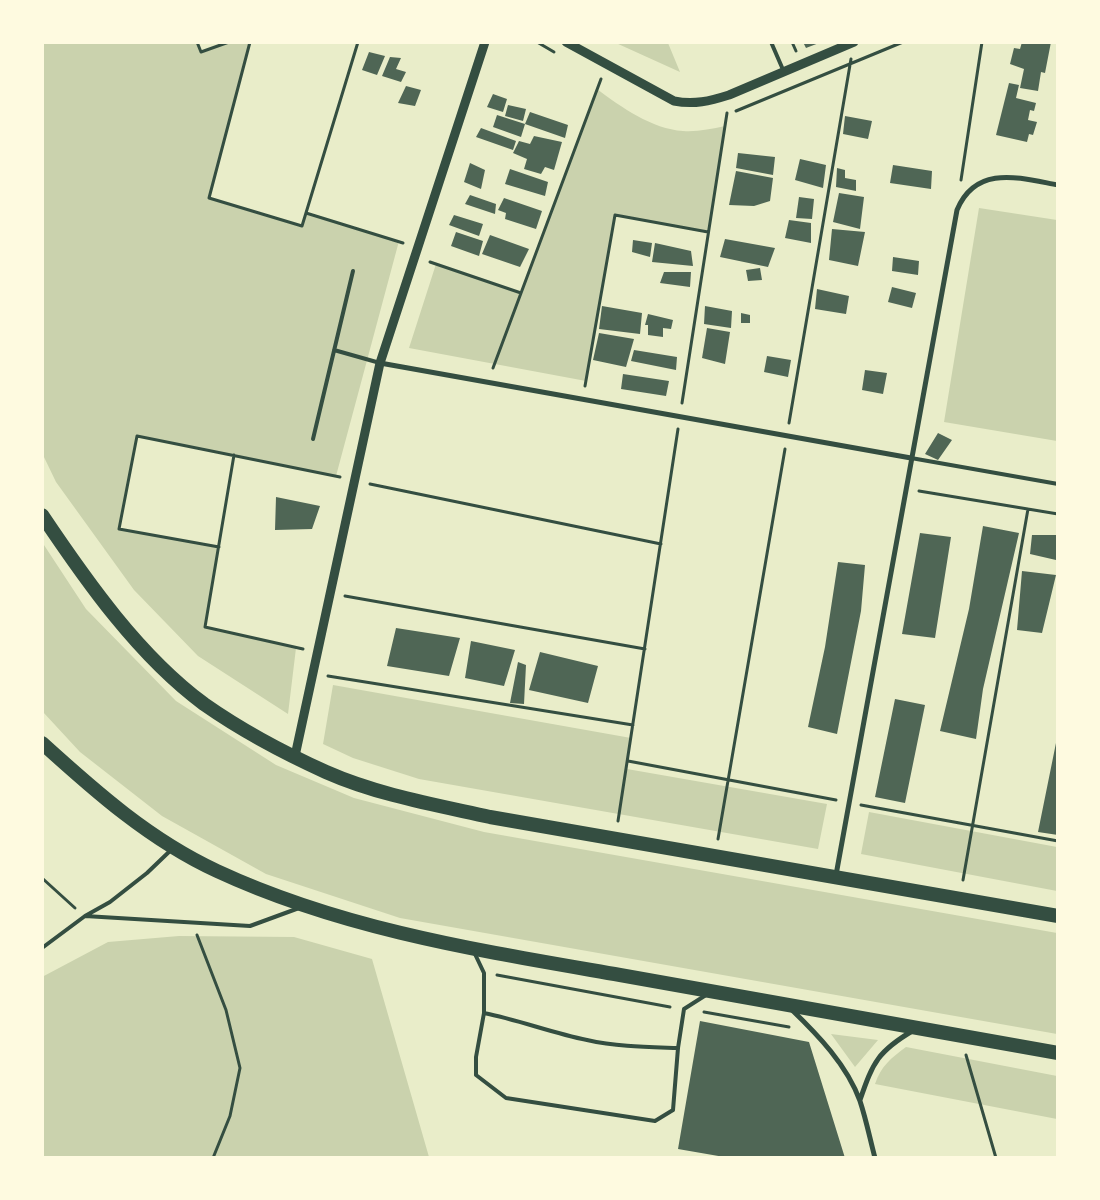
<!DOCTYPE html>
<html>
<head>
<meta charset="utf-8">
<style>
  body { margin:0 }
  #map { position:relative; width:1100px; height:1200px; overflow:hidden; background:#e9edc9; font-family:"Nunito Sans",sans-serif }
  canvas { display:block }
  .frame { position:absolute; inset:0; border:44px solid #fefae0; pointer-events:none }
</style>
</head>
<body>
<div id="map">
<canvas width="1100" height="1200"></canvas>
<div class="frame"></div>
</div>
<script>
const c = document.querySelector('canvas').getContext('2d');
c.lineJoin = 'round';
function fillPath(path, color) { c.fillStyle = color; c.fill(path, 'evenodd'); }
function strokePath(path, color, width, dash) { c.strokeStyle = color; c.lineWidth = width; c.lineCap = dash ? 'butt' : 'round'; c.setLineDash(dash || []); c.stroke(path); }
fillPath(new Path2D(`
  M43,43H197L201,52L229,43H250L210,198L301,226L306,213L399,241L336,476L137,436L119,529L219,547L205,627L296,648L288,714L198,656L134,590L56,482L43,455Z
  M616,43H668L680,72Z
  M597,89C621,107 652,129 683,131C697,132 711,129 725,126L709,233L615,215L586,381L409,348L436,264L521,293Z
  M979,208L1057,220V441L944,422Z
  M42,542L86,609L176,701L276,765L354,798L484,832L1057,933V1034L400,918L266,874L162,816L80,752L43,712Z
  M333,685L631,738L627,769L827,804L818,849L419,779L353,758L323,744Z
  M869,812L1057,847V891L861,854Z
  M179,936L294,937L372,959L429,1157H43L42,977L108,942Z
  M831,1034L878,1040L855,1067Z
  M906,1047L1057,1076V1119L875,1084C881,1066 891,1058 906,1047Z`), '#cad2ad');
fillPath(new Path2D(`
  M803,42H819V43L806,48Z
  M1022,42H1051L1045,73L1041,72L1038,91L1020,88L1024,69L1010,64L1014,48L1020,49Z
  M369,52L385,56L377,75L362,70Z
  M390,57L401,58L396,69L406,72L401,82L382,76Z
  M1009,83L1019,85L1016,98L1036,103L1034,111L1030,110L1028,120L1037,122L1033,135L1029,134L1027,142L996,135Z
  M406,86L421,90L415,106L398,103Z
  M493,94L507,99L503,112L487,107Z
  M508,105L526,109L523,121L505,116Z
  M530,112L568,125L565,138L525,124Z
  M497,115L525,124L521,137L493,127Z
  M845,116L872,121L868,139L843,134Z
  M481,128L516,141L513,150L476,137Z
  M534,136L562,142L554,170L545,167L541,174L524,169L527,159L513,153L519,141L530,144Z
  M738,153L775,157L773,175L736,168Z
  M800,159L826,165L823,188L795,180Z
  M470,163L485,170L481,189L464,182Z
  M893,165L932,171L931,189L890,183Z
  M837,168L845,170V178L856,180V191L836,187Z
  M510,169L548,182L545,196L505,184Z
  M736,171L773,178L770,201L754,206L729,205Z
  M839,193L864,197L860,229L833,222Z
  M470,195L496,204L495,214L465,204Z
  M799,197L814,199L812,219L796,218Z
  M504,198L542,211L536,229L505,219L506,213L498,210Z
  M454,215L483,224L479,236L449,225Z
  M789,220L811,223V243L785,238Z
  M832,229L865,232L858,266L829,260Z
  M456,232L483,241L479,256L451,246Z
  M490,235L529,249L520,267L482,254Z
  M725,239L775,248L768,267L720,257Z
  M633,240L652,243L650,257L632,252Z
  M655,243L691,251L693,266L652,262Z
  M893,257L919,261L918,275L892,271Z
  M760,268L762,280L748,281L746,270Z
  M664,272H691L690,287L660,283Z
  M892,287L916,293L912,308L888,302Z
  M817,289L849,296L846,314L815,309Z
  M602,306L642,313L640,334L599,329Z
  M705,306L732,311L731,328L704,324Z
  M741,313L750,315V323H741Z
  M648,314L673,320L671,329L663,328V337L648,335V325H645Z
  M707,328L730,332L725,364L702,358Z
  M599,333L634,339L626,367L593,360Z
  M634,350L677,357L676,370L631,361Z
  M767,356L791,360L788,377L764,372Z
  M865,370L887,373L883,394L862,390Z
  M623,374L669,381L666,396L621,389Z
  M938,433L952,440L938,460L925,454Z
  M276,497L320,506L312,529L275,530Z
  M983,526L1019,533L983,689L976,739L940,731L969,609Z
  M920,533L951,537L935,638L902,634Z
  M1032,535H1058L1056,560L1030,554Z
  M838,562L865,565L861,611L837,734L808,727L825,647Z
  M1022,571L1056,575L1042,633L1017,630Z
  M396,628L460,638L449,676L387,666Z
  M471,641L515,650L504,686L465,678Z
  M540,652L598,666L588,703L529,690Z
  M518,662L526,665L524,704L510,703Z
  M895,699L925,705L905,803L875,797Z
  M1057,738H1058V835L1038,832Z
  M700,1021L809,1042L845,1158H730L678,1149Z`), '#4f6655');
strokePath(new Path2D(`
  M197,42L201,52L229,42
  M250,42L209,198L302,226L358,42
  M537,42L554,52
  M792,42L796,51
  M736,111L903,42
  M961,180L982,42
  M306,213L403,243
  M430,262L521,293
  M493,368L601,79
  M585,386L615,215L708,232
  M682,403L727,113
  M789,423L851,59
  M234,455L205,627L303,649
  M370,484L661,544
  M919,491L1058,514
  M219,547L119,529L137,436L340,477
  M345,596L645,649
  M328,676L633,725
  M628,761L836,800
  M861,805L1058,841
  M618,821L678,429
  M718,839L785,449
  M42,878L75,908
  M963,880L1028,509
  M197,935L226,1010L240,1068L230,1116L213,1158
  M497,975L670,1007
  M704,1012L789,1027
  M966,1055L996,1158`), '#344e41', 3);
strokePath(new Path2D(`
  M771,42L784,72
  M334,350L380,363
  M313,439L353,271
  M911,458L1058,484
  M85,916L250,926L299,908
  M42,948L85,916L110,902L147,873L171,850
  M474,952L484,973V1013C519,1020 552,1033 587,1040C618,1047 647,1047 678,1048L684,1009L706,995
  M484,1013L476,1057V1075L506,1098L655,1121L673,1110L678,1048`), '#344e41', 4);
strokePath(new Path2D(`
  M380,363L911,458
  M836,875L957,210C976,164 1020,178 1058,185
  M791,1009C818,1035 847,1065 860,1101C866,1119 870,1139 875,1158
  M860,1100C873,1062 878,1051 914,1030`), '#344e41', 5);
strokePath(new Path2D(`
  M566,42L674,101C694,105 710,101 729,95L854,42
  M295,756L380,363L485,42`), '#344e41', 9);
strokePath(new Path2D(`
  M42,515C87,582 139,656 204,704C241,730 284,753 326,772C378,795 436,805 490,817L1058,916
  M42,743C96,792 150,840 217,871C344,930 482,951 620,975C766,1001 912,1027 1058,1053`), '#344e41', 14);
</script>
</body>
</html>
